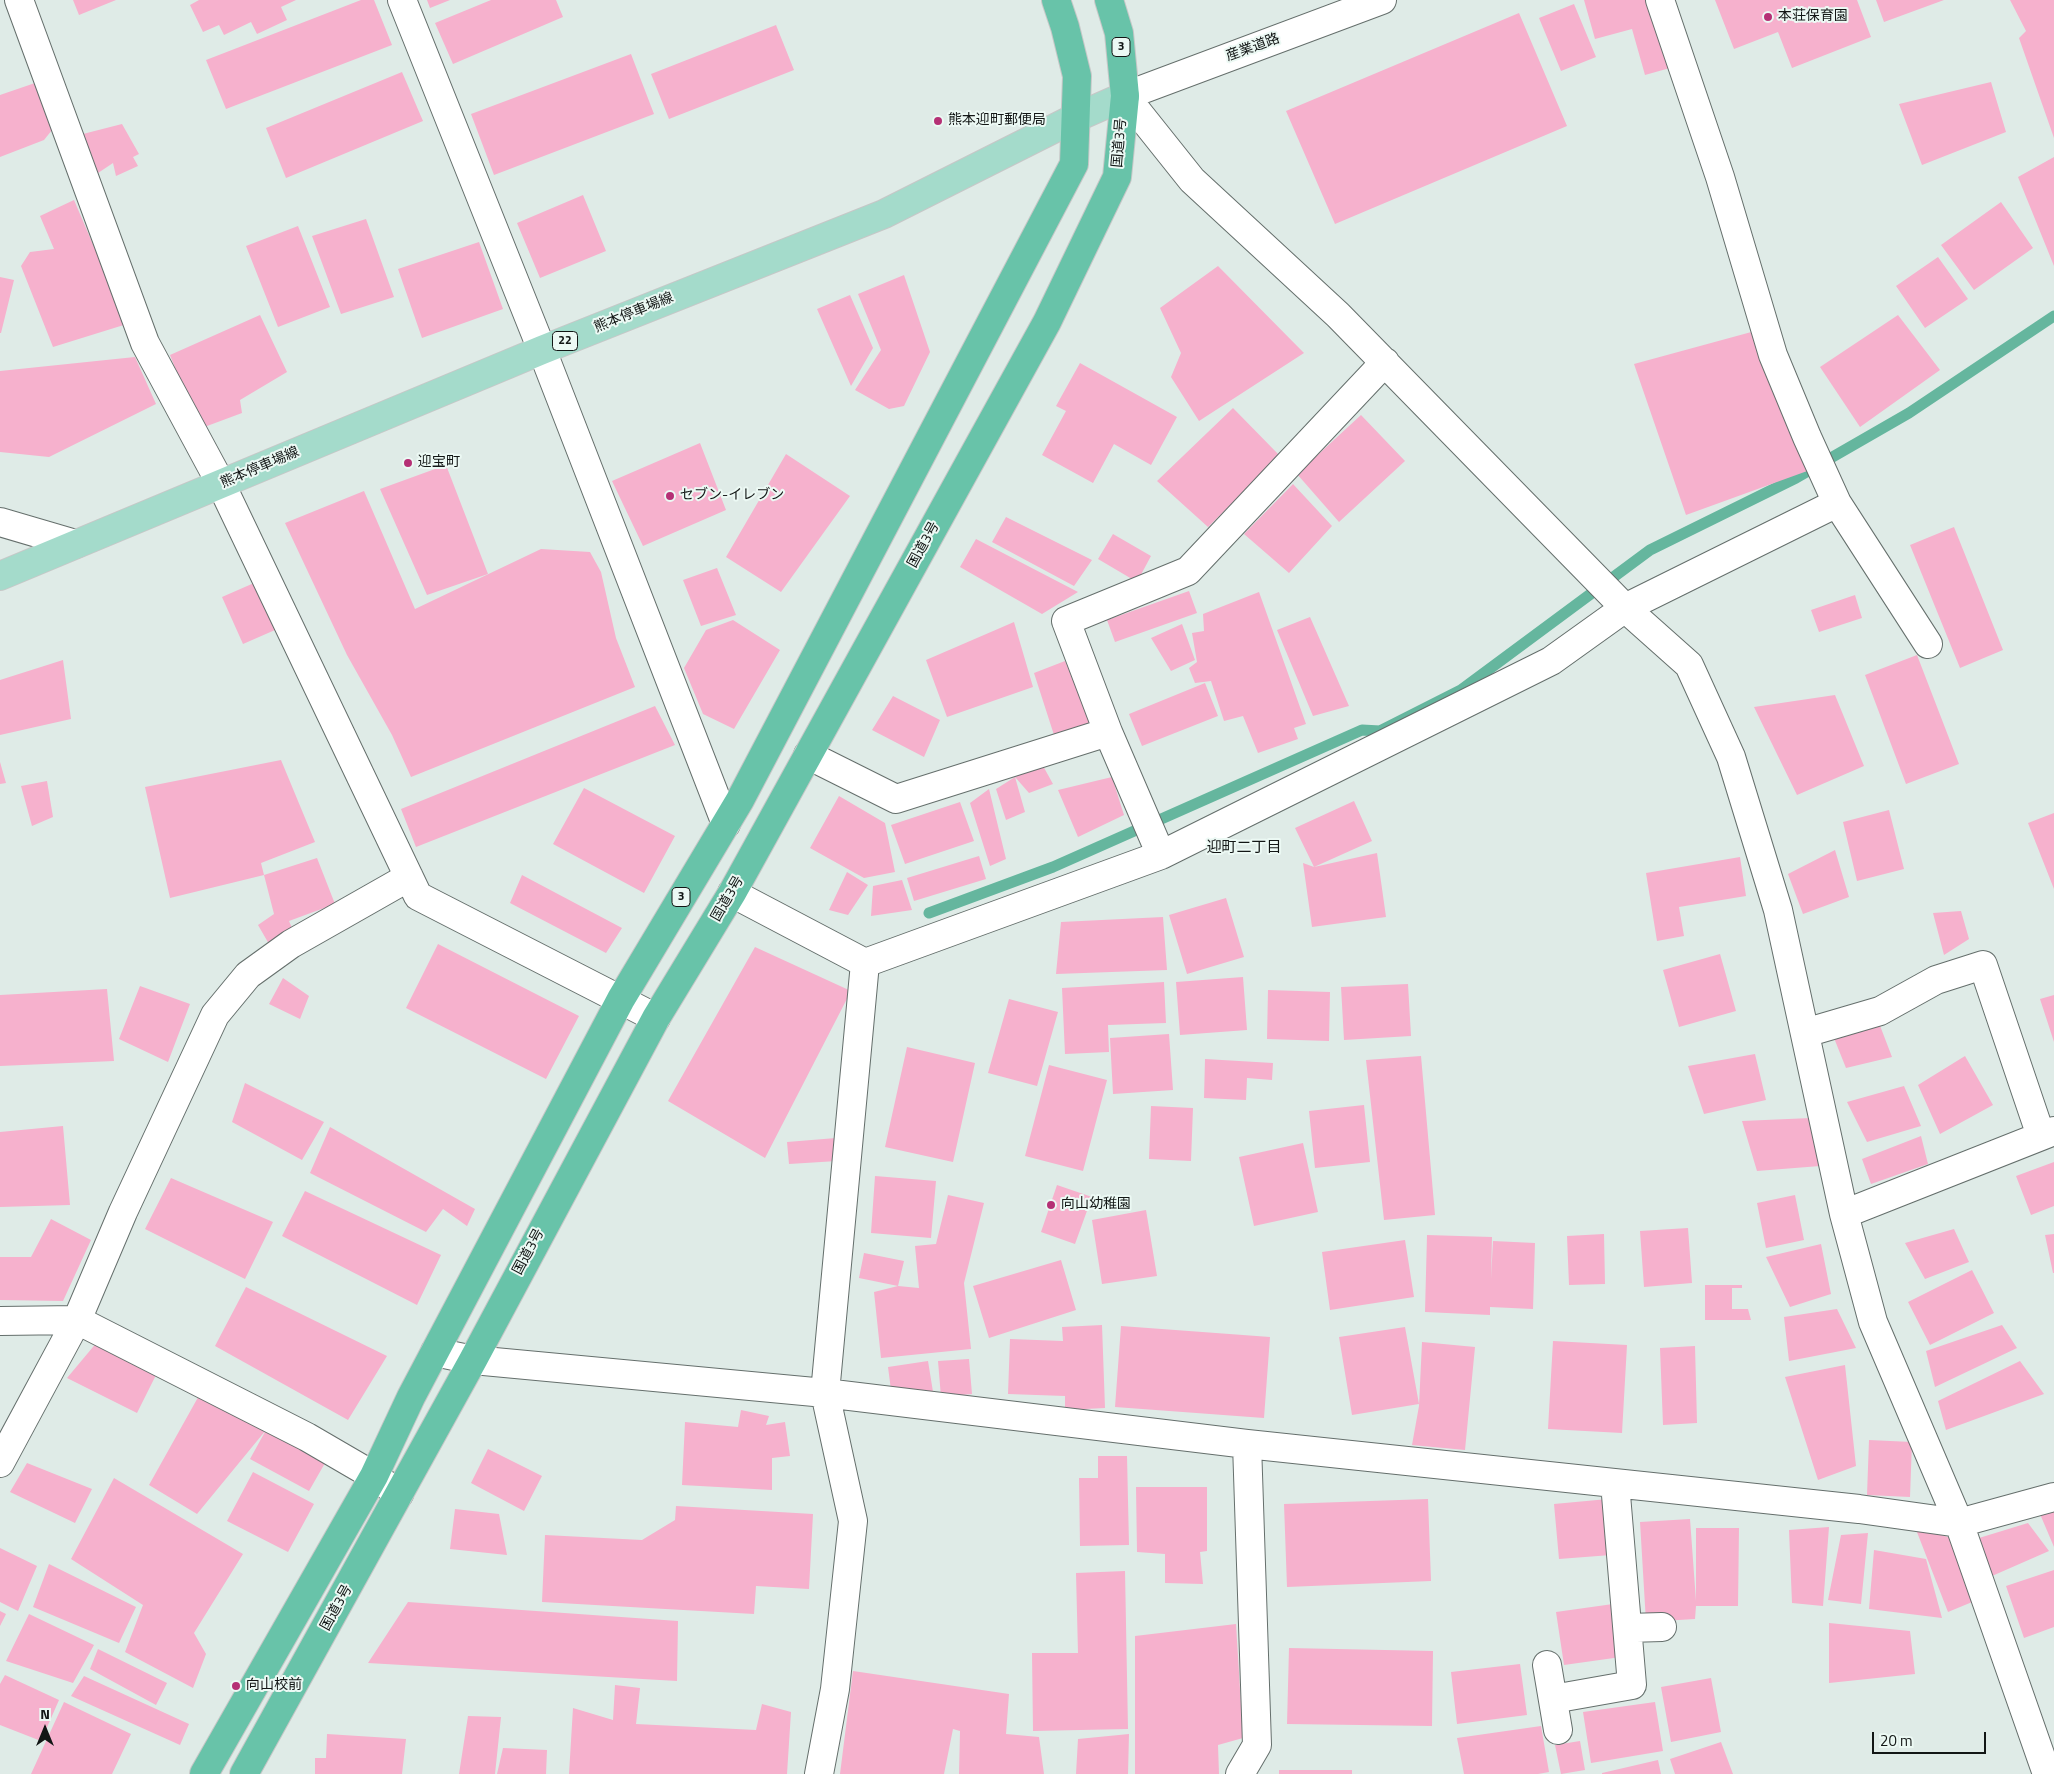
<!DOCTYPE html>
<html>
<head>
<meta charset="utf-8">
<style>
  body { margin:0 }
  #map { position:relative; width:2054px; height:1774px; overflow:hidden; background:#dfebe7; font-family:"Titillium Web",sans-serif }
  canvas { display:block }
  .north { position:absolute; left:20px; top:1704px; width:50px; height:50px; -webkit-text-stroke:4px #ecf9f4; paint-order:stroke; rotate:0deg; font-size:14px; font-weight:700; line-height:20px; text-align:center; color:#121615 }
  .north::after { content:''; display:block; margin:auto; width:18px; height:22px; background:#121615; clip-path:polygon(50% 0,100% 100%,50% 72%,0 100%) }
  .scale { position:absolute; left:1872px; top:1732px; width:114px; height:22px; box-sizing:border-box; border:2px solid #121615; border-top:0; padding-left:6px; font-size:15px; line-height:18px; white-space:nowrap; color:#121615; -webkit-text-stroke:4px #ecf9f4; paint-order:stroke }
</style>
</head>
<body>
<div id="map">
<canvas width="2054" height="1774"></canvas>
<div class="north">N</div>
<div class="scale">20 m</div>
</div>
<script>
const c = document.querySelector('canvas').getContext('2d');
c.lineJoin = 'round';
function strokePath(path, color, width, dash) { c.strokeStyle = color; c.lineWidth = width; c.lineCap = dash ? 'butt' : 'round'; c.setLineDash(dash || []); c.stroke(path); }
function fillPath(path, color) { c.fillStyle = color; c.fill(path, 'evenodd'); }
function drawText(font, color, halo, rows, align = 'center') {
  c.font = font + ' "Titillium Web","Noto Sans JP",sans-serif'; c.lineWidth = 4; c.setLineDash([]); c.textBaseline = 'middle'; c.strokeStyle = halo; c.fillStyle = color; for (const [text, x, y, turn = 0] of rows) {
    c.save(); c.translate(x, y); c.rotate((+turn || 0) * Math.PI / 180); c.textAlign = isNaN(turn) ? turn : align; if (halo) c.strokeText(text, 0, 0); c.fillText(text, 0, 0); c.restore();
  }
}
strokePath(new Path2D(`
  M929,913L1053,867L1362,730L1380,731L1461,690L1650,550L1796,478L1909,413L2054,316`), '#65b69e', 11);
fillPath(new Path2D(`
  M73,0H116L79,15Z
  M199,0H296L281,7L287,20L257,34L251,22L224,35L219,25L203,32L190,5Z
  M361,0H374L392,45L226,109L206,60Z
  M427,0H450L430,8Z
  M491,0H556L563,17L453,64L435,23Z
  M1584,0H1659L1677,66L1645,75L1632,29L1595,39Z
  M1715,0H1857L1871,37L1792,68L1778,32L1734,49Z
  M1876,0H1944L1884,22Z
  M2010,0H2054V138L2019,38L2026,31Z
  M1574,4L1596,57L1561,71L1539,18Z
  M1519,13L1567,126L1335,224L1286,111Z
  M776,25L794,70L669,119L651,74Z
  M631,54L654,114L494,175L471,114Z
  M402,72L423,121L286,178L266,128Z
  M1991,82L2006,132L1922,165L1899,104Z
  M35,83L52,130L44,140L0,157V95Z
  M122,124L139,154L133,157L138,166L116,176L113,163L95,175L79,135Z
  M2054,157V266L2018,177Z
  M583,195L606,251L540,278L517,223Z
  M74,200L127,324L53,347L21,266L30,252L54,249L40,216Z
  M2001,202L2033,248L1974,290L1941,245Z
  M366,219L394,297L341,314L312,236Z
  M298,226L330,307L278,327L246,246Z
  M479,242L503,309L422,338L398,269Z
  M1938,257L1968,299L1925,328L1896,286Z
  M1218,266L1304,353L1199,421L1171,377L1181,353L1160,308Z
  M904,275L930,352L904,406L889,409L855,390L881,350L858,294Z
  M0,277L14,280L1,333H0Z
  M850,295L873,348L851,386L817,309Z
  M260,315L287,372L240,400L242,413L199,429L170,355Z
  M1898,315L1940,370L1860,427L1820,367Z
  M1755,331L1810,470L1686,515L1634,364Z
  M135,357L156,404L49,457L0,452V371Z
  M1080,363L1177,417L1151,465L1114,444L1093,483L1042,455L1066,411L1056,406Z
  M1233,408L1280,456L1208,527L1157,481Z
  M1361,415L1405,461L1339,522L1297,474Z
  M700,443L726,510L643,546L612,481Z
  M786,454L850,496L781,592L726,557Z
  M446,465L488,574L427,595L380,489Z
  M1293,484L1332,526L1289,573L1244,534Z
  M364,491L415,609L541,549L590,552L601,572L616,638L635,687L411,777L392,735L347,655L285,523Z
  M1006,517L1092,560L1074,586L992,542Z
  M1954,527L2003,650L1960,668L1910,545Z
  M1113,534L1151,556L1137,582L1098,559Z
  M976,539L1078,592L1042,614L960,567Z
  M717,568L736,615L701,626L683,580Z
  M254,583L275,630L243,644L222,597Z
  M1189,591L1197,613L1115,642L1107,620Z
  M1259,592L1306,724L1294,728L1298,739L1258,753L1243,716L1224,721L1211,681L1195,683L1189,668L1197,662L1192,633L1204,631L1203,614Z
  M1855,595L1862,618L1819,632L1811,610Z
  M1310,617L1349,706L1313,716L1277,630Z
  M733,620L780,650L734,729L703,714L684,668L706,630Z
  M1014,622L1033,687L947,717L926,660Z
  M1182,624L1195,660L1171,671L1151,638Z
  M1917,655L1959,764L1906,784L1865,675Z
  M63,660L71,719L0,735V680Z
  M1065,661L1092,723L1054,735L1034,673Z
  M1205,683L1218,716L1142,746L1129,714Z
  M1835,695L1864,766L1797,795L1754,707Z
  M893,696L940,720L924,757L872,730Z
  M655,706L675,745L416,847L401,809Z
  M281,760L315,842L261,863L264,875L170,898L145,787Z
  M0,762L6,783L0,784Z
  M1042,764L1053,784L1029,793L1015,777Z
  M1015,777L1025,812L1006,820L996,789Z
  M1112,777L1124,815L1078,837L1058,790Z
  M47,781L53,817L32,826L21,786Z
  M584,788L675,836L644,893L553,844Z
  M989,789L1006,859L990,866L970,803Z
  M839,796L885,823L895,872L864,878L810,848Z
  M1354,801L1372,841L1314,867L1295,828Z
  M960,802L974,841L905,864L891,825Z
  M1889,810L1904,869L1857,881L1843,822Z
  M2054,813V889L2028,823Z
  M1835,850L1849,897L1803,914L1788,874Z
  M1377,853L1386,917L1312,927L1303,863L1314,867Z
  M979,856L986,879L914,901L907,878Z
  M1740,857L1746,896L1679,907L1684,936L1657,941L1646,873Z
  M317,858L335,904L289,921L297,940L269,944L258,925L274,914L264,875Z
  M847,872L868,885L848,915L829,910Z
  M522,875L622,928L606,953L510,903Z
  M902,880L912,910L871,916L873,886Z
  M1226,898L1244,957L1187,974L1169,915Z
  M1961,911L1969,939L1944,955L1933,913Z
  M1163,917L1167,970L1056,974L1061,922Z
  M438,944L579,1016L546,1079L406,1008Z
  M755,947L851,991L765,1158L668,1101Z
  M1720,954L1736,1011L1679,1027L1663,970Z
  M1243,977L1247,1030L1180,1035L1176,982Z
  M283,978L309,996L300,1019L269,1004Z
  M1164,982L1166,1023L1108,1025L1109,1052L1065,1054L1062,988Z
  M1408,984L1411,1036L1344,1040L1341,987Z
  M140,986L190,1004L168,1062L119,1039Z
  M107,989L114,1061L0,1066V995Z
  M1268,990L1330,992L1329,1041L1267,1039Z
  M2054,995V1042L2040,999Z
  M1009,999L1058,1012L1037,1086L988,1073Z
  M1879,1023L1892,1057L1846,1068L1834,1038Z
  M1169,1034L1173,1090L1113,1094L1110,1038Z
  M907,1047L975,1063L953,1162L885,1147Z
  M1755,1054L1766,1100L1704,1114L1688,1066Z
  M1421,1056L1435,1215L1384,1220L1366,1060Z
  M1965,1056L1993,1105L1940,1134L1918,1085Z
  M1205,1059L1273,1063L1272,1080L1247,1078L1246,1100L1204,1098Z
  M1049,1065L1107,1080L1083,1171L1025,1156Z
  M245,1083L324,1122L302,1160L232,1122Z
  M1904,1086L1921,1126L1867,1142L1847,1102Z
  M1364,1105L1370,1162L1315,1168L1309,1111Z
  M1151,1106L1193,1108L1191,1161L1149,1159Z
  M1811,1118L1820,1166L1757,1171L1742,1121Z
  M63,1126L70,1205L0,1207V1132Z
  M330,1127L475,1209L467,1226L443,1209L426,1232L310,1173Z
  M1921,1136L1928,1164L1871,1184L1862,1159Z
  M836,1138L837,1161L789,1164L787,1142Z
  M1303,1143L1318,1212L1254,1226L1239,1157Z
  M2054,1162V1206L2031,1215L2016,1176Z
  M875,1176L936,1181L931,1238L871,1233Z
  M171,1178L273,1222L245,1279L145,1229Z
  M1057,1185L1092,1197L1075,1244L1041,1232Z
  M305,1191L441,1255L417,1305L282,1236Z
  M948,1195L984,1203L964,1283L971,1349L881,1358L874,1292L898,1286L919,1288L915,1246L936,1244Z
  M1795,1195L1804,1240L1766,1248L1757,1203Z
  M1146,1210L1157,1276L1102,1284L1092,1220Z
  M51,1219L91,1240L63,1301L0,1300V1257H31Z
  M1688,1228L1692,1283L1644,1287L1640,1231Z
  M1954,1229L1969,1262L1925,1279L1905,1243Z
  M1604,1234L1605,1284L1569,1285L1567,1236Z
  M2054,1234V1273H2053L2045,1235Z
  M1427,1235L1492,1237L1491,1279L1493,1241L1535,1243L1533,1309L1490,1307V1315L1425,1312Z
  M1405,1240L1414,1297L1330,1310L1322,1252Z
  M1821,1244L1831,1294L1790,1307L1766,1257Z
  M864,1253L904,1261L898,1286L859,1278Z
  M1061,1260L1076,1310L989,1338L973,1286Z
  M1972,1270L1994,1313L1930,1345L1908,1302Z
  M1705,1285H1742V1288H1732V1309H1748L1751,1320H1705Z
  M246,1287L387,1356L348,1420L215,1346Z
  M1837,1309L1856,1348L1789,1361L1784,1317Z
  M1102,1325L1105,1408L1065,1410V1396L1008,1394L1010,1339L1063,1341L1062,1327Z
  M2002,1325L2017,1348L1935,1387L1926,1351Z
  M1121,1326L1270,1337L1264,1418L1115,1407Z
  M1405,1327L1419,1404L1352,1415L1339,1337Z
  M98,1341L158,1371L137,1413L67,1378Z
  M1553,1341L1627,1345L1622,1433L1548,1429Z
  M1422,1342L1475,1347L1465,1450L1412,1445L1419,1406Z
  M1695,1346L1697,1423L1663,1425L1660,1348Z
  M969,1359L972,1394L941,1397L938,1361Z
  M928,1361L934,1398L891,1390L888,1367Z
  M2020,1361L2044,1394L1946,1430L1938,1401Z
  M1845,1365L1856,1466L1818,1480L1785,1377Z
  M201,1392L266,1430L197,1514L149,1485Z
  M741,1410L769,1416L766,1425L785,1422L790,1456L772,1458V1490L682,1485L685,1422L738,1427Z
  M266,1430L325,1463L309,1491L250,1459Z
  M1869,1440L1912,1442L1910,1497L1867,1495Z
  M488,1449L542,1476L524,1511L471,1483Z
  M1098,1456H1127L1129,1545L1080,1546L1079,1478H1098Z
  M27,1463L92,1489L75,1523L10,1492Z
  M253,1472L314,1504L288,1552L227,1521Z
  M114,1478L243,1554L194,1633L206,1654L193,1688L125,1652L143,1605L71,1559Z
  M1136,1487H1207V1551L1200,1552L1203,1584L1165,1583V1554L1137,1552Z
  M1428,1499L1431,1581L1287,1587L1284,1504Z
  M1608,1499L1611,1555L1559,1559L1554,1504Z
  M676,1506L813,1514L809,1589L756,1586L754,1614L542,1602L545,1535L642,1540L675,1520Z
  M455,1509L499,1514L507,1555L450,1549Z
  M2054,1511V1547L2040,1514Z
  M1690,1519L1696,1601V1528H1739L1738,1606H1696L1695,1619L1646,1622L1640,1522Z
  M2028,1523L2049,1551L1992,1576L1979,1538Z
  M1829,1527L1823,1606L1792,1603L1789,1530Z
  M1915,1527L1951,1538L1977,1600L1948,1612Z
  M1868,1533L1861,1604L1828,1600L1841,1535Z
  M0,1548L37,1566L18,1611L0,1602Z
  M1874,1550L1926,1559L1942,1618L1869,1609Z
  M49,1564L136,1607L119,1643L33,1607Z
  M2054,1570V1627L2024,1638L2006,1586Z
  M1125,1571L1128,1729L1033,1731L1032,1653H1078L1076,1573Z
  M408,1602L678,1621L677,1681L368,1663Z
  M1613,1604L1621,1657L1564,1665L1556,1612Z
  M0,1611L6,1614L0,1626Z
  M29,1614L94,1645L73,1683L6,1661Z
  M1829,1623L1910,1631L1915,1674L1829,1683Z
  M1236,1624L1243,1738L1218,1745L1219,1774H1135V1636Z
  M1289,1648L1433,1651L1432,1726L1287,1724Z
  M98,1649L167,1683L156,1705L90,1669Z
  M1520,1664L1527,1715L1457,1724L1451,1672Z
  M853,1671L1009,1694L1006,1734L1039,1737L1044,1774H959L960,1731L953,1729L944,1774H840Z
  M5,1675L59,1700L41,1741L0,1725V1684Z
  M84,1676L189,1724L180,1745L71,1696Z
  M1711,1678L1721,1732L1671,1742L1661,1687Z
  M615,1685L640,1688L636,1724L756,1730L762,1704L791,1712L787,1774H569L573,1708L613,1720Z
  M64,1702L131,1734L112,1774H31Z
  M1655,1702L1663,1751L1591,1763L1583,1712Z
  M468,1716L501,1717L495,1774H459Z
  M1541,1726L1549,1772L1538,1774H1464L1457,1738Z
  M327,1734L406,1739L402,1774H315V1758H326Z
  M1129,1734L1128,1774H1076L1078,1739Z
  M1580,1741L1585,1770L1561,1774L1555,1745Z
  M1721,1742L1733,1774H1675L1670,1759Z
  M503,1748L547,1750L546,1774H497Z
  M1658,1760L1661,1774H1602V1773Z
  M1279,1770H1352V1774H1279Z`), '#f6b1cd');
const minor = new Path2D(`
  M19,0L145,343L221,484L418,896L656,1018
  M402,0L542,350L726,824
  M1382,0L1125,96L1192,180L1338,315L1625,608L1689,665L1731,757L1778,910L1844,1214L1873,1322L1959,1523L2047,1774
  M1660,0L1720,177L1773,355L1807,437L1837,503L1928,644
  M0,522L75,544
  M1108,732L1161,855
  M808,755L896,799L1108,732L1066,621L1188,571L1385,362
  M732,893L865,963L1161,855L1551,661L1625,608L1837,503
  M1805,1033L1880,1011L1936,980L1983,965L2041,1136
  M1844,1214L2054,1131
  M0,1321L77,1320L307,1437L374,1476L399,1494
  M435,1352L473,1360L825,1393L1247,1444L1859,1509L1959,1523L2054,1497
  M0,1463L77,1320L123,1212L215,1015L248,975L291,944L409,877
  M1628,1628L1662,1627
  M1547,1665L1558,1730
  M1553,1699L1632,1685L1615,1483
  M819,1774L835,1689L853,1521L825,1393L865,963
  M1240,1774L1257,1745L1247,1444`);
const major = new Path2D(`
  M0,576L542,350L884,214L1075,118L1125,96`);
const highway = new Path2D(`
  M204,1774L374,1476L411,1397L621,999L740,800L1074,164L1077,76L1065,27L1056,0
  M244,1774L473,1360L656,1018L732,893L1047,322L1117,177L1125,96L1119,33L1109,0`);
strokePath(minor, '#656f6c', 30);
strokePath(major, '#c6c7c7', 30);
strokePath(highway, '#c6c7c7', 30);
strokePath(minor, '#fff', 28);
strokePath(major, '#a4dbcb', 28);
strokePath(highway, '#68c3a9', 28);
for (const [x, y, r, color] of [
  [1768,17,5,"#b53075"],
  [938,121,5,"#b53075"],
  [408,463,5,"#b53075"],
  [670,496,5,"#b53075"],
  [1051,1205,5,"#b53075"],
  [236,1686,5,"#b53075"]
]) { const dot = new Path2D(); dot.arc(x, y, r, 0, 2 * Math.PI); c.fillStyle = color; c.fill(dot); strokePath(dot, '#ecf9f4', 2); }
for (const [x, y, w] of [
  [1121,47,18],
  [565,341,25],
  [681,897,18]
]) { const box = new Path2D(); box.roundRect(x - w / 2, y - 9.5, w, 19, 4); c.fillStyle = '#ecf9f4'; c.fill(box); strokePath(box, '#121615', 1); }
drawText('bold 12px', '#121615', null, [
  ["3",1121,47],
  ["22",565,341],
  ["3",681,897]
]);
drawText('14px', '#121615', '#ecf9f4', [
  ["本荘保育園",1778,17],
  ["熊本迎町郵便局",948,121],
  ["迎宝町",418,463],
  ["セブン-イレブン",680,496],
  ["向山幼稚園",1061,1205],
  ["向山校前",246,1686]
], 'left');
drawText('14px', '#121615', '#ecf9f4', [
  ["産業道路",1253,48,-20],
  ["国道3号",1120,143,-85],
  ["熊本停車場線",634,313,-22],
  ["熊本停車場線",260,468,-23],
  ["国道3号",924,545,-61],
  ["国道3号",728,899,-60],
  ["国道3号",529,1252,-62],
  ["国道3号",337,1608,-61]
]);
drawText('15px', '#121615', '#ecf9f4', [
  ["迎町二丁目",1244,848]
]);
</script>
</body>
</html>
